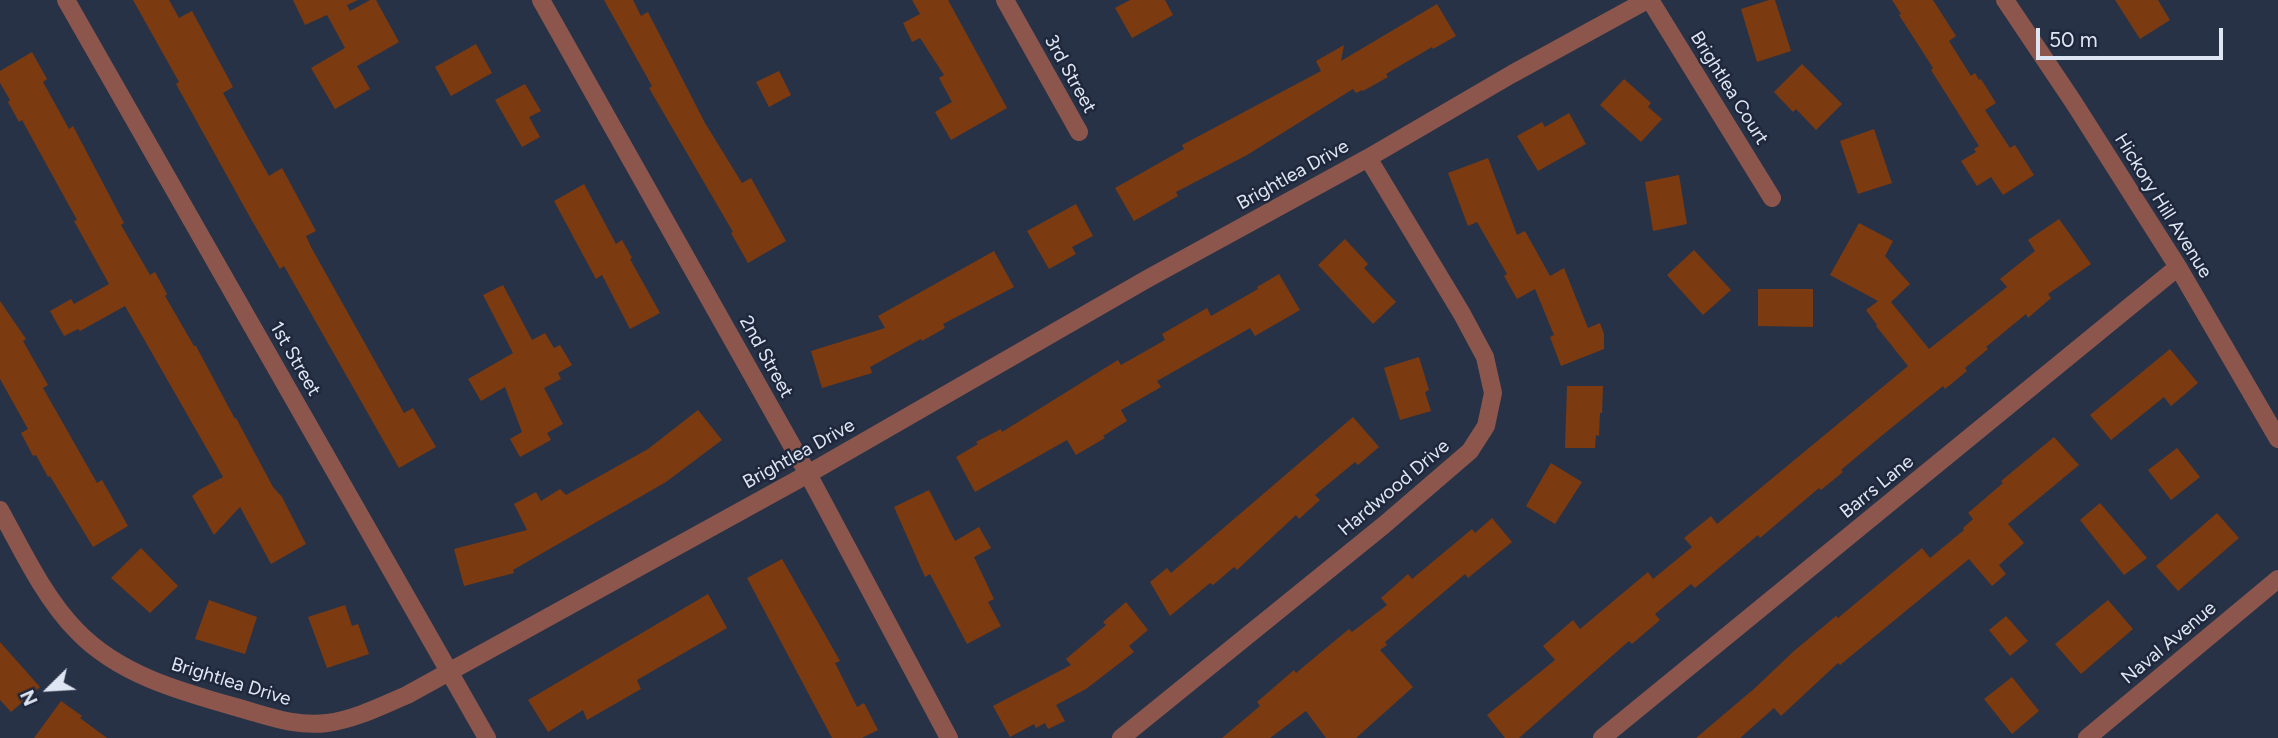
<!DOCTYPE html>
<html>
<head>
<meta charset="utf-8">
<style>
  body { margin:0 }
  #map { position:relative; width:2278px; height:738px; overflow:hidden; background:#283246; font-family:Figtree,sans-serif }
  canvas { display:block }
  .north { position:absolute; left:14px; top:654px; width:70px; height:70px; -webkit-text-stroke:5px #1e273b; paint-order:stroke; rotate:246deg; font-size:19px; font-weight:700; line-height:28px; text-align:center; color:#dfe6f3 }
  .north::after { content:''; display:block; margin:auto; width:24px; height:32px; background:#dfe6f3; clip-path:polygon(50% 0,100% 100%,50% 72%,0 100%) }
  .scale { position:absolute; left:2036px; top:28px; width:187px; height:32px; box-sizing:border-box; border:4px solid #dfe6f3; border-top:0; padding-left:9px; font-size:21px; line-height:24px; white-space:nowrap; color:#dfe6f3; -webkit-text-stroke:5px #1e273b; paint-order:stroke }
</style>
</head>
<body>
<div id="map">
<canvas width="2278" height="738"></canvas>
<div class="north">N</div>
<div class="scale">50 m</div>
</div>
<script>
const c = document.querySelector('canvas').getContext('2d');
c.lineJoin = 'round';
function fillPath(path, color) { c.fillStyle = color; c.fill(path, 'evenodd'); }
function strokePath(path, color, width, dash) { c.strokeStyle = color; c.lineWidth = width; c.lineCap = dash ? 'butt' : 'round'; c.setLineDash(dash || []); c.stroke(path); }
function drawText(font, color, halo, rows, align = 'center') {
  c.font = font + ' Figtree,sans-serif'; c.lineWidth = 5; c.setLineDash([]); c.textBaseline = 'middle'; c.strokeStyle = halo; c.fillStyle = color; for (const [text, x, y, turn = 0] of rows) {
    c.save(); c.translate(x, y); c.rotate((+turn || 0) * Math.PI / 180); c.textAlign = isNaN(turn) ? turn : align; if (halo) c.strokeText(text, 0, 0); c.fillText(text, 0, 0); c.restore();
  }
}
fillPath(new Path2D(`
  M133,0H169L179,18L192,11L233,87L223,93L241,126L269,176L282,168L316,231L306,236L311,247L404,413L413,408L436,447L399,468L284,266L280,269L251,219L176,84L179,82Z
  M293,0H358L347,5L350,11L370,0H376L399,42L357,66L370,89L335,109L311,68L345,48L327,15L305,25Z
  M604,0H633L641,16L648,12L705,123L742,183L751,178L786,241L748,263L731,233L733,232L649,88L652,86Z
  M912,0H948L1007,108L951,140L935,112L952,102L939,78L944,75L920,38L912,42L903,23L920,14Z
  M1130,0H1165L1173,15L1132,38L1115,8Z
  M1769,0H1775L1791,51L1757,62L1741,9Z
  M1892,0H1933L1956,36L1949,41L1971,76L1975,73L1979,80L1981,79L1996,103L1985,110L2010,148L2015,145L2034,175L2003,195L1991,177L1977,186L1961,161L1976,152L1974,149L1979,146L1931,70L1933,68L1899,15L1901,14Z
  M2115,0H2158L2170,20L2140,39Z
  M1437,4L1456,36L1433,49L1432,47L1386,74L1388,77L1363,91L1362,90L1356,93L1353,89L1247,155L1176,192L1178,196L1134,221L1115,188L1184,149L1182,145L1321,71L1316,61L1344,45L1341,61Z
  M476,44L492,73L451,96L435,67Z
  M32,52L47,79L43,82L69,129L73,126L124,223L121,225L150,275L155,272L167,294L165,296L194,346H196L235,419L236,418L273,487L282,497L306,544L271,564L240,507L214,535L192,496L199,490L223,477L125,306L80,331L78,329L64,336L50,311L71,299L74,304L109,284L74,221L77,220L22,120L19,122L8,102L10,100L0,83V71Z
  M1802,64L1842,104L1816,130L1796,109L1793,112L1774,92Z
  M779,71L791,95L769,107L756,82Z
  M1624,79L1651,103L1648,107L1662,119L1641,142L1600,105Z
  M525,84L541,111L529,117L540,137L522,147L495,100Z
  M1569,113L1586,144L1538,171L1517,136L1542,122L1545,127Z
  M1874,129L1892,183L1858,194L1840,141Z
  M1488,158L1517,235L1525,231L1550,276L1564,268L1588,328L1600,323L1604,334V349L1561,366L1550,337L1554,335L1535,289L1517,299L1504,276L1507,274L1477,222L1468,226L1448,173Z
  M1679,175L1687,224L1653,231L1645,182Z
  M584,184L616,244L622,240L632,258L630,259L660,313L630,329L602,275L596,279L554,201Z
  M1076,204L1093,236L1072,247L1076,254L1049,269L1027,231Z
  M2059,219L2091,264L2048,294L2051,298L2028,318L2026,314L1986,347L1988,349L1965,368L1967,371L1945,389L1943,386L1885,433L1841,470L1843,472L1821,490L1819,488L1760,538L1758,535L1695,588L1691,584L1655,614L1660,620L1632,644L1629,641L1519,738H1505L1487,715L1555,660L1543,646L1573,620L1580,629L1648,572L1653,579L1692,547L1684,538L1711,516L1717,524L1908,366L1876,326L1877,325L1866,310L1878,301L1830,275L1859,223L1893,241L1885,256L1910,284L1891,302L1929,349L2007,287L2000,279L2035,251L2028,240Z
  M1345,239L1368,264L1364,268L1396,302L1373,324L1318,265Z
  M1694,250L1731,290L1703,315L1667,275Z
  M994,251L1014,287L943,324L945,328L922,341L921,339L870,367L872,373L822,388L811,351L885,328L878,316Z
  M1279,274L1300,310L1255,336L1250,328L1157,381L1161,387L1121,410L1127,421L1103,436L1105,438L1076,455L1067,440L975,492L956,457L978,444L976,442L1001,429L1002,432L1118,360L1121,365L1165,340L1162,334L1207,308L1211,316L1258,289L1257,287Z
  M503,285L532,340L545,333L554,348L560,345L572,365L558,373L561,379L544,388L563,424L547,433L551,440L520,457L510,439L522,432L505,387L481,401L468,379L513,353L483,295Z
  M1758,289H1813V327L1758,326Z
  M0,301L26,339L23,341L48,385L43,388L97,483L102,480L128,526L93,547L50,476L48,477L36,455L33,456L21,433L28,429L0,379Z
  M2170,349L2198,383L2171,406L2164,397L2111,440L2090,415Z
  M1419,357L1429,390L1425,392L1431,411L1400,420L1384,368Z
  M1567,386H1603L1602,413H1600L1599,436L1596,435L1595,448H1565Z
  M698,410L722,440L666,482L513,570L514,573L464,586L454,549L527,530L514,504L536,492L541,501L560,489L566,495L648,449Z
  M1353,417L1379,447L1358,465L1355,462L1315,495L1320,500L1299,519L1296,515L1237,570L1234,567L1213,585L1210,583L1170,616L1150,582L1167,568L1171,573Z
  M2054,437L2079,465L2008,524L2024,543L1999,565L2006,574L1992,586L1969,559L1840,665L1838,663L1781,716L1774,708L1740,738H1696L1755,688L1794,651L1836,616L1838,618L1922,548L1930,558L1964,530L1963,528L1973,519L1968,513L2003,483L2001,481Z
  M2177,448L2200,477L2171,500L2148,470Z
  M1551,463L1582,482L1555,524L1526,506Z
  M929,490L955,541L979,527L991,548L974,557L994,599L988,602L1001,626L967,644L930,574L925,577L894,507Z
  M2100,503L2147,558L2124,575L2080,520Z
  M2217,513L2239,538L2178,591L2156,566Z
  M1492,518L1512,542L1468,578L1465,574L1385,642L1387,645L1380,650L1413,687L1356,738H1326L1306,711L1270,738H1222L1260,706L1257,702L1294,670L1296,673L1349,629L1352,632L1387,605L1381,598L1408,574L1412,579L1472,529L1475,533Z
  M141,548L178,586L150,613L111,578Z
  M782,559L840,661L835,663L857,707L864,703L878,730L862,738H832L747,578Z
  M708,594L727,628L637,680L641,689L587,720L583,710L548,732L528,700Z
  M209,600L257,617L245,654L195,639Z
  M2108,600L2133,629L2081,674L2055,644Z
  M1126,602L1148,630L1129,646L1134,652L1086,689L1056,705L1065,721L1048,729L1045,723L1036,728L1034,724L1010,737L993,706L1071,665L1066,659L1106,625L1103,622Z
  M345,605L352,626L358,624L369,654L327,668L308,617Z
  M2006,616L2028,641L2010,656L1989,630Z
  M0,642L40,687L11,712L0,700Z
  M2012,677L2039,711L2012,734L1984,699Z
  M61,701L82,716L80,718L107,738H34Z`), '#7c3a10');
strokePath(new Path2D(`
  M66,0L487,738
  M541,0L808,474L949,738
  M1005,0L1079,132
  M1650,0L1772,198
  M2005,0L2074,103L2178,267L2278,439
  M0,510C22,550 45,599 77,631C119,675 182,692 239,708C268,716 296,727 327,723C356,719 381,706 407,695L808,474L1147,279L1368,158L1512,74L1647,0
  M1121,738L1384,525L1470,451L1486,426L1493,393L1485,357L1462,314L1368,158
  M1602,738L2178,267
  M2087,738L2278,579`), '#8c564d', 18);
drawText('19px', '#dfe6f3', '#1e273b', [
  ["3rd Street",1070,74,61],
  ["Brightlea Court",1729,88,58],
  ["Brightlea Drive",1293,175,-29],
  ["Hickory Hill Avenue",2163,206,58],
  ["2nd Street",766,357,61],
  ["1st Street",295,359,60],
  ["Brightlea Drive",799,454,-29],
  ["Barrs Lane",1877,487,-39],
  ["Hardwood Drive",1394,488,-40],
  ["Naval Avenue",2169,643,-40],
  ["Brightlea Drive",231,682,17]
]);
</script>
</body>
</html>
